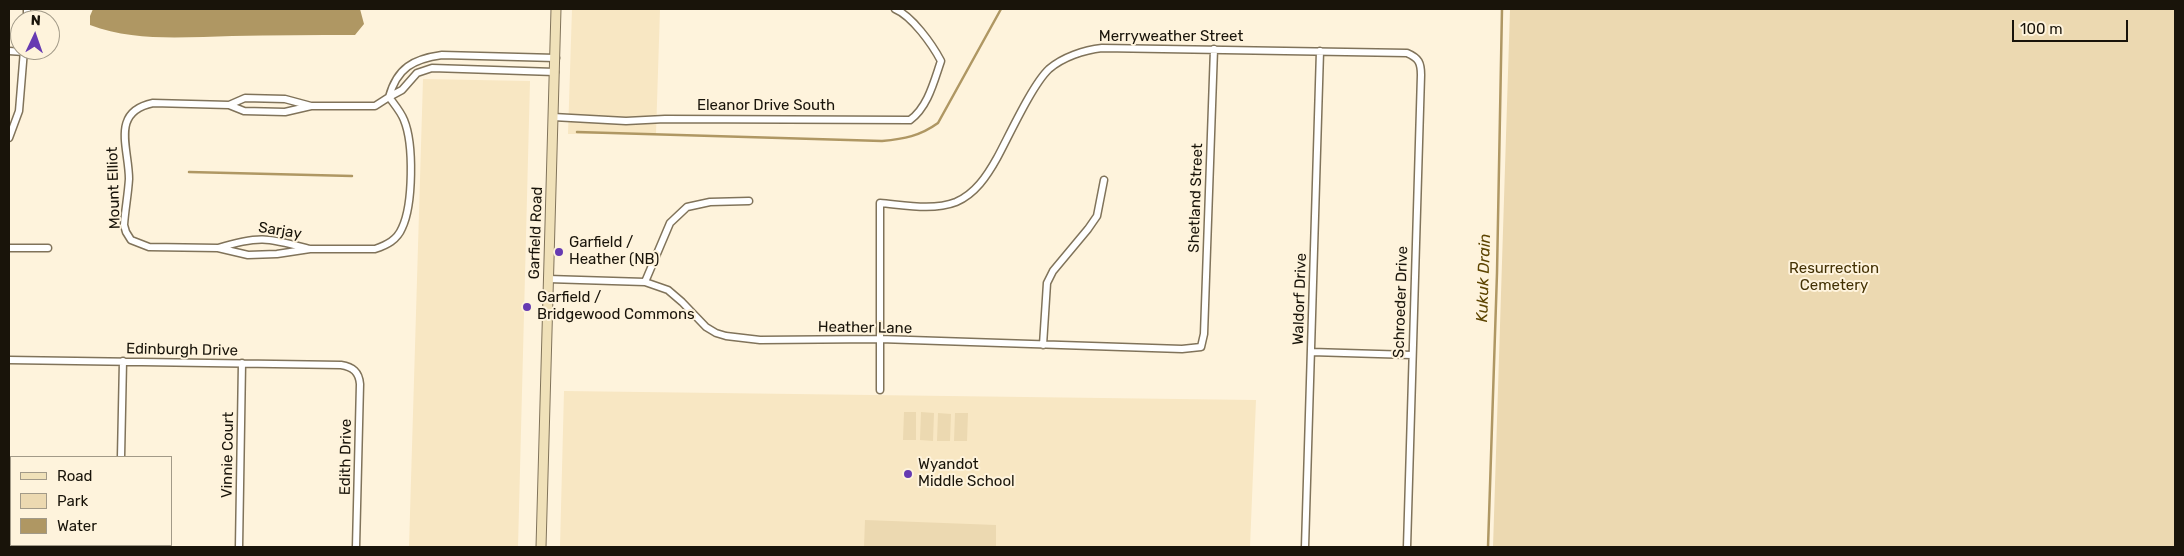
<!DOCTYPE html>
<html>
<head>
<meta charset="utf-8">
<style>
  body { margin:0 }
  #map { position:relative; width:2184px; height:556px; overflow:hidden; background:#fef3dc; font-family:Rubik,sans-serif }
  canvas { display:block }
  .frame { position:absolute; inset:0; border:10px solid #19140a; pointer-events:none }
  .legend { position:absolute; left:10px; top:456px; width:162px; height:90px; box-sizing:border-box; background:#fef3dc; border:1px solid #a29a88; margin:0; padding:6px 9px; list-style:none; font-size:15px; color:#19140a }
  .legend li { display:flex; align-items:center; gap:10px; height:25px }
  .legend b { width:25px; border:1px solid #a29a88 }
  .north { position:absolute; left:10px; top:10px; width:50px; height:50px; box-sizing:border-box; background:#fef3dc; border:1px solid #a29a88; border-radius:50%; rotate:3deg; font-size:14px; font-weight:700; line-height:20px; text-align:center; color:#19140a }
  .north::after { content:''; display:block; margin:auto; width:18px; height:22px; background:#663ab2; clip-path:polygon(50% 0,100% 100%,50% 72%,0 100%) }
  .scale { position:absolute; left:2012px; top:20px; width:116px; height:22px; box-sizing:border-box; border:2px solid #19140a; border-top:0; padding-left:6px; font-size:15px; line-height:18px; white-space:nowrap; color:#19140a; -webkit-text-stroke:4px #fef3dc; paint-order:stroke }
</style>
</head>
<body>
<div id="map">
<canvas width="2184" height="556"></canvas>
<div class="frame"></div>
<ul class="legend">
<li><b style="height:6px;background:#f0e1b9"></b>Road</li>
<li><b style="height:14px;background:#ecd9b1"></b>Park</li>
<li><b style="height:14px;background:#af9763"></b>Water</li>
</ul>
<div class="north">N</div>
<div class="scale">100 m</div>
</div>
<script>
const c = document.querySelector('canvas').getContext('2d');
c.lineJoin = 'round';
function fillPath(path, color) { c.fillStyle = color; c.fill(path, 'evenodd'); }
function strokePath(path, color, width, dash) { c.strokeStyle = color; c.lineWidth = width; c.lineCap = dash ? 'butt' : 'round'; c.setLineDash(dash || []); c.stroke(path); }
function drawText(font, color, halo, rows, align = 'center') {
  c.font = font + ' Rubik,sans-serif'; c.lineWidth = 4; c.setLineDash([]); c.textBaseline = 'middle'; c.strokeStyle = halo; c.fillStyle = color; for (const [text, x, y, turn = 0] of rows) {
    c.save(); c.translate(x, y); c.rotate((+turn || 0) * Math.PI / 180); c.textAlign = isNaN(turn) ? turn : align; if (halo) c.strokeText(text, 0, 0); c.fillText(text, 0, 0); c.restore();
  }
}
fillPath(new Path2D(`
  M572,9H660L656,134H568Z
  M423,79L530,81L518,547H409Z
  M564,391L1256,400L1250,547H560Z`), '#f8e7c3');
fillPath(new Path2D(`
  M1510,9H2175V547H1493Z
  M904,412H916V440H903Z
  M921,412L934,413L933,441L920,440Z
  M938,413L951,414L950,441H937Z
  M955,413H968L967,441H954Z
  M865,520L996,525V547H864Z`), '#ecd9b1');
fillPath(new Path2D(`
  M93,9H360L364,24L355,35C314,35 273,35 232,36C185,37 135,42 90,25V16Z`), '#af9763');
strokePath(new Path2D(`
  M577,132L882,141C904,139 920,136 938,123L1001,9
  M189,172L352,176
  M1488,547L1497,273L1502,9`), '#af9763', 2.5);
const minor = new Path2D(`
  M27,20V9
  M9,51L24,52
  M555,72L432,68L417,73L402,90L389,97C397,68 413,59 442,55L556,58
  M553,117L626,121L665,119L910,120C928,107 934,81 941,61C932,44 912,16 895,9
  M9,138L19,111L24,50
  M9,248H48
  M218,248C260,235 268,238 310,249L277,254L248,255L218,248L149,247L131,240L126,232L124,225C125,210 128,195 129,179C129,148 110,112 153,103L229,105
  M310,249H375C387,245 397,240 402,228C413,205 414,144 404,120C401,112 394,104 389,97L375,106H311L285,112L244,111L229,105L245,98L285,99L311,106
  M548,279L645,282L668,290L682,302L706,327L716,333L726,336L760,340L880,339L1182,349L1201,347L1204,334L1214,49
  M645,282L670,223L687,207L710,202L749,201
  M1043,345L1047,283L1053,271L1088,229L1097,216L1104,180
  M1311,352L1412,355
  M9,360L341,365C353,367 359,372 360,384L356,547
  M880,390V203C904,205 933,211 956,202C975,194 987,176 997,158C1009,136 1032,85 1049,69C1063,57 1084,50 1102,48L1407,53C1419,58 1421,63 1421,75L1407,547
  M121,457L123,361
  M9,473H11
  M120,547V545
  M239,547L242,363
  M1305,547L1320,51`);
const secondary = new Path2D(`
  M541,547L556,9`);
strokePath(minor, '#80735a', 9);
strokePath(secondary, '#80735a', 11);
strokePath(minor, '#fff', 6);
strokePath(secondary, '#f0e1b9', 9);
for (const [x, y, r, color] of [
  [559,252,5,"#663ab2"],
  [527,307,5,"#663ab2"],
  [908,474,5,"#663ab2"]
]) { const dot = new Path2D(); dot.arc(x, y, r, 0, 2 * Math.PI); c.fillStyle = color; c.fill(dot); strokePath(dot, '#fef3dc', 2); }
drawText('15px', '#19140a', '#fef3dc', [
  ["Merryweather Street",1171,37],
  ["Eleanor Drive South",766,106],
  ["Mount Elliot",114,188,-92],
  ["Shetland Street",1196,198,-88],
  ["Sarjay",280,231,9],
  ["Garfield Road",536,233,-88],
  ["Waldorf Drive",1300,299,-88],
  ["Schroeder Drive",1401,302,-88],
  ["Heather Lane",865,328,1],
  ["Edinburgh Drive",182,350,1],
  ["Vinnie Court",228,455,-89],
  ["Edith Drive",346,457,-89]
]);
drawText('15px', '#19140a', '#fef3dc', [
  ["Garfield /",569,243],
  ["Heather (NB)",569,260],
  ["Garfield /",537,298],
  ["Bridgewood Commons",537,315],
  ["Wyandot",918,465],
  ["Middle School",918,482]
], 'left');
drawText('15px', '#433104', '#fef3dc', [
  ["Resurrection",1834,269],
  ["Cemetery",1834,286]
]);
drawText('italic 16px', '#5d4400', '#fef3dc', [
  ["Kukuk Drain",1484,278,-88]
]);
</script>
</body>
</html>
